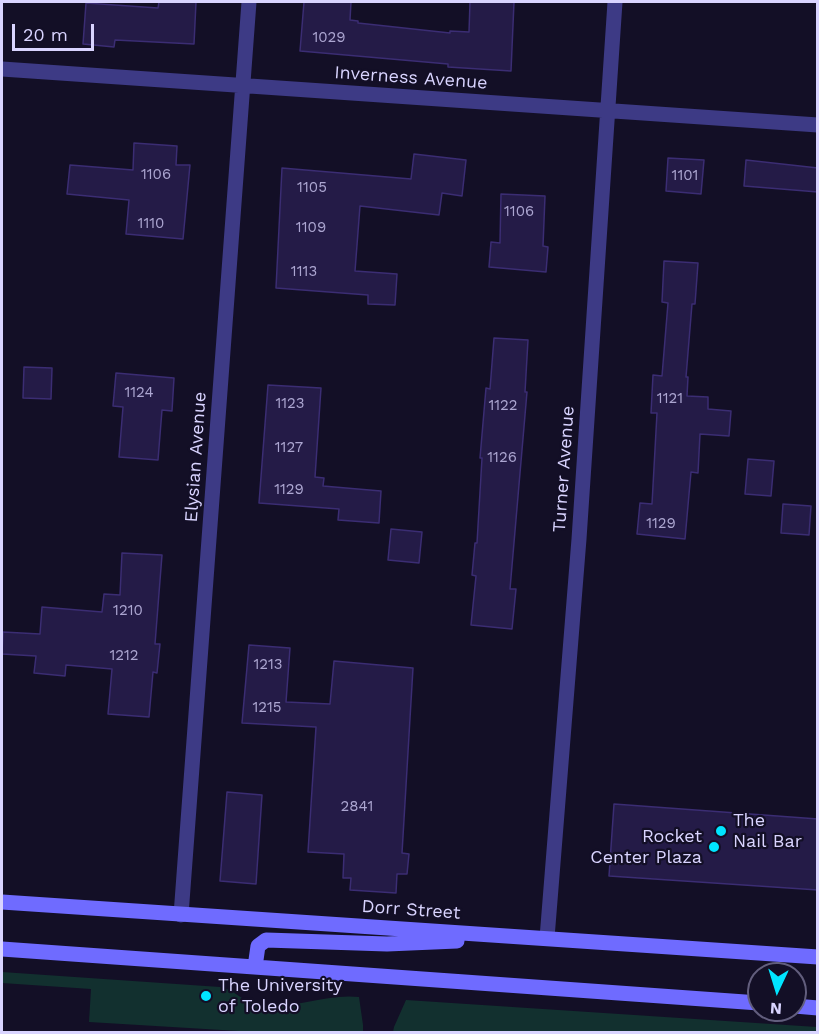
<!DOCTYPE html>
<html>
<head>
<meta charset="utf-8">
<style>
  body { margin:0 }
  #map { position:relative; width:819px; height:1034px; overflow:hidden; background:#130f26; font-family:"Work Sans",sans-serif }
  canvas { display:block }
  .frame { position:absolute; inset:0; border:3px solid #d9d4ff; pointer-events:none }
  .north { position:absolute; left:747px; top:962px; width:60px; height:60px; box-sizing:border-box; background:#130f26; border:2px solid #625e7d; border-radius:50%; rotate:184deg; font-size:16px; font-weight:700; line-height:24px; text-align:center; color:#d9d4ff }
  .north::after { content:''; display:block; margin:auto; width:21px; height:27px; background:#00e5ff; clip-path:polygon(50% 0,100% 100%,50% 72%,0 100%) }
  .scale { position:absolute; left:12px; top:24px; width:82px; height:27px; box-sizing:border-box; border:3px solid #d9d4ff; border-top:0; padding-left:8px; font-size:18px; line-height:21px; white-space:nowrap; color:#d9d4ff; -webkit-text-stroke:4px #130f26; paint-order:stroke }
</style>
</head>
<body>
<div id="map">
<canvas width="819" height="1034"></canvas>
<div class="frame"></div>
<div class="north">N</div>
<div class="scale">20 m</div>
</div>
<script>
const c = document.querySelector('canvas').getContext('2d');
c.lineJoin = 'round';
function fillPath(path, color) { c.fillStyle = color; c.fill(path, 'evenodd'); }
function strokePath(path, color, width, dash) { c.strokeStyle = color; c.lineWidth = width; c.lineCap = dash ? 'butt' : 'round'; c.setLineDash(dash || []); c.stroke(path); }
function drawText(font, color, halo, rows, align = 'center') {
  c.font = font + ' "Work Sans",sans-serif'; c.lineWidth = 4.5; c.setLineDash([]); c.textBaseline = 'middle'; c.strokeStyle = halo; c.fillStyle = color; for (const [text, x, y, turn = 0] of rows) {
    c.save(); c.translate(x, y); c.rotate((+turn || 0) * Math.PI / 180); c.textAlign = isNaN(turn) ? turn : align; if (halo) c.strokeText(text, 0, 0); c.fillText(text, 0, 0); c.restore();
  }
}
fillPath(new Path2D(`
  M2,972L220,987C234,989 242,1001 254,1004C290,1012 324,993 359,997L363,1025V1032H255L89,1022L91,989L2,983Z
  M406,1000L817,1027V1032H393L394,1027Z`), '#12302f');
const building = new Path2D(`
  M159,2H196L194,44L115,40L114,47L83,44L86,3L158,8Z
  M304,2H351L350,20L358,21V23L450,33V31L469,32L470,2H514L511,71L448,67V64L300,51Z
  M134,143L177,146L176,165H190L183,239L126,234L129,200L67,194L70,165L133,170Z
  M414,154L466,160L462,196L442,193L439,215L360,206L355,271L397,274L395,305L368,304V295L276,288L282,168L411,179Z
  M668,158L704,160L701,194L666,191Z
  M746,160L818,168V192L744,186Z
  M501,194L545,196L543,246L548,247L546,272L489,267L491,242L500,243Z
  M664,261L698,263L695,304H692L686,377H688L687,396L708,397V409L731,411L729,436L700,434L698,473L691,472L685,539L637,534L640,503L652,504L657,413H651L653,375L662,376L668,303L662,302Z
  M494,338L528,340L525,392H527L510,589H516L512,629L471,625L476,576L472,575L475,543H477L482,458H480L486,388L490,389Z
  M24,367L52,368L51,399L23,398Z
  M116,373L174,378L172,411L162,410L158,460L119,457L123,407L113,406Z
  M268,385L321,388L315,477L324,478L323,486L381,491L379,523L338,520L339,509L259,503Z
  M748,459L774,461L771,496L745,494Z
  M783,504L811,506L809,535L781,533Z
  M391,529L422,532L419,563L388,560Z
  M122,553L162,555L155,644H160L157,673L153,672L149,717L108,714L112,669L66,665L65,676L34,673L36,656L2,654L3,632L40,634L42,607L102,612L104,594L120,595Z
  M249,645L290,648L286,702L330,704L334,661L413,668L402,853L409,854L407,874H397L396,893L350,890L351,878H343L344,854L308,852L316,727L242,723Z
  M227,792L262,795L256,884L220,881Z
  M614,804L818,819V890L609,876Z`);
fillPath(building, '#241b47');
strokePath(building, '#3b2d73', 1.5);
strokePath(new Path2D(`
  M2,69L818,125
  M181,915L249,2
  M547,938L579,539L615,2`), '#3d3a85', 15);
strokePath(new Path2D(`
  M2,902L818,957
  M2,949L759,1003
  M255,967L258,946L266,940L387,944L457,941
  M795,1006L818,1008`), '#6f6bff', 15);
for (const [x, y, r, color] of [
  [721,831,6,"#00e5ff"],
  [714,847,6,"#00e5ff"],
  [206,996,6,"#00e5ff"]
]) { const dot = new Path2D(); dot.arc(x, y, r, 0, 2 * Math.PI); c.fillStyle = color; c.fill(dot); strokePath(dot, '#130f26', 2); }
drawText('15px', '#aca6d1', null, [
  ["1029",329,38],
  ["1106",156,175],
  ["1101",685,176],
  ["1105",312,188],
  ["1106",519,212],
  ["1110",151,224],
  ["1109",311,228],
  ["1113",304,272],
  ["1124",139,393],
  ["1121",670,399],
  ["1123",290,404],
  ["1122",503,406],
  ["1127",289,448],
  ["1126",502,458],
  ["1129",289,490],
  ["1129",661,524],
  ["1210",128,611],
  ["1212",124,656],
  ["1213",268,665],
  ["1215",267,708],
  ["2841",357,807]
]);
drawText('18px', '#d9d4ff', '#130f26', [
  ["Inverness Avenue",411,78,4],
  ["Elysian Avenue",196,457,-86],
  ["Turner Avenue",564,469,-86],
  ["Dorr Street",411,910,4]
]);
drawText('18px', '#d9d4ff', '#130f26', [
  ["The",733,821],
  ["Nail Bar",733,842],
  ["Rocket",702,837,"right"],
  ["Center Plaza",702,858,"right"],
  ["The University",218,986],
  ["of Toledo",218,1007]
], 'left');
</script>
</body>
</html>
